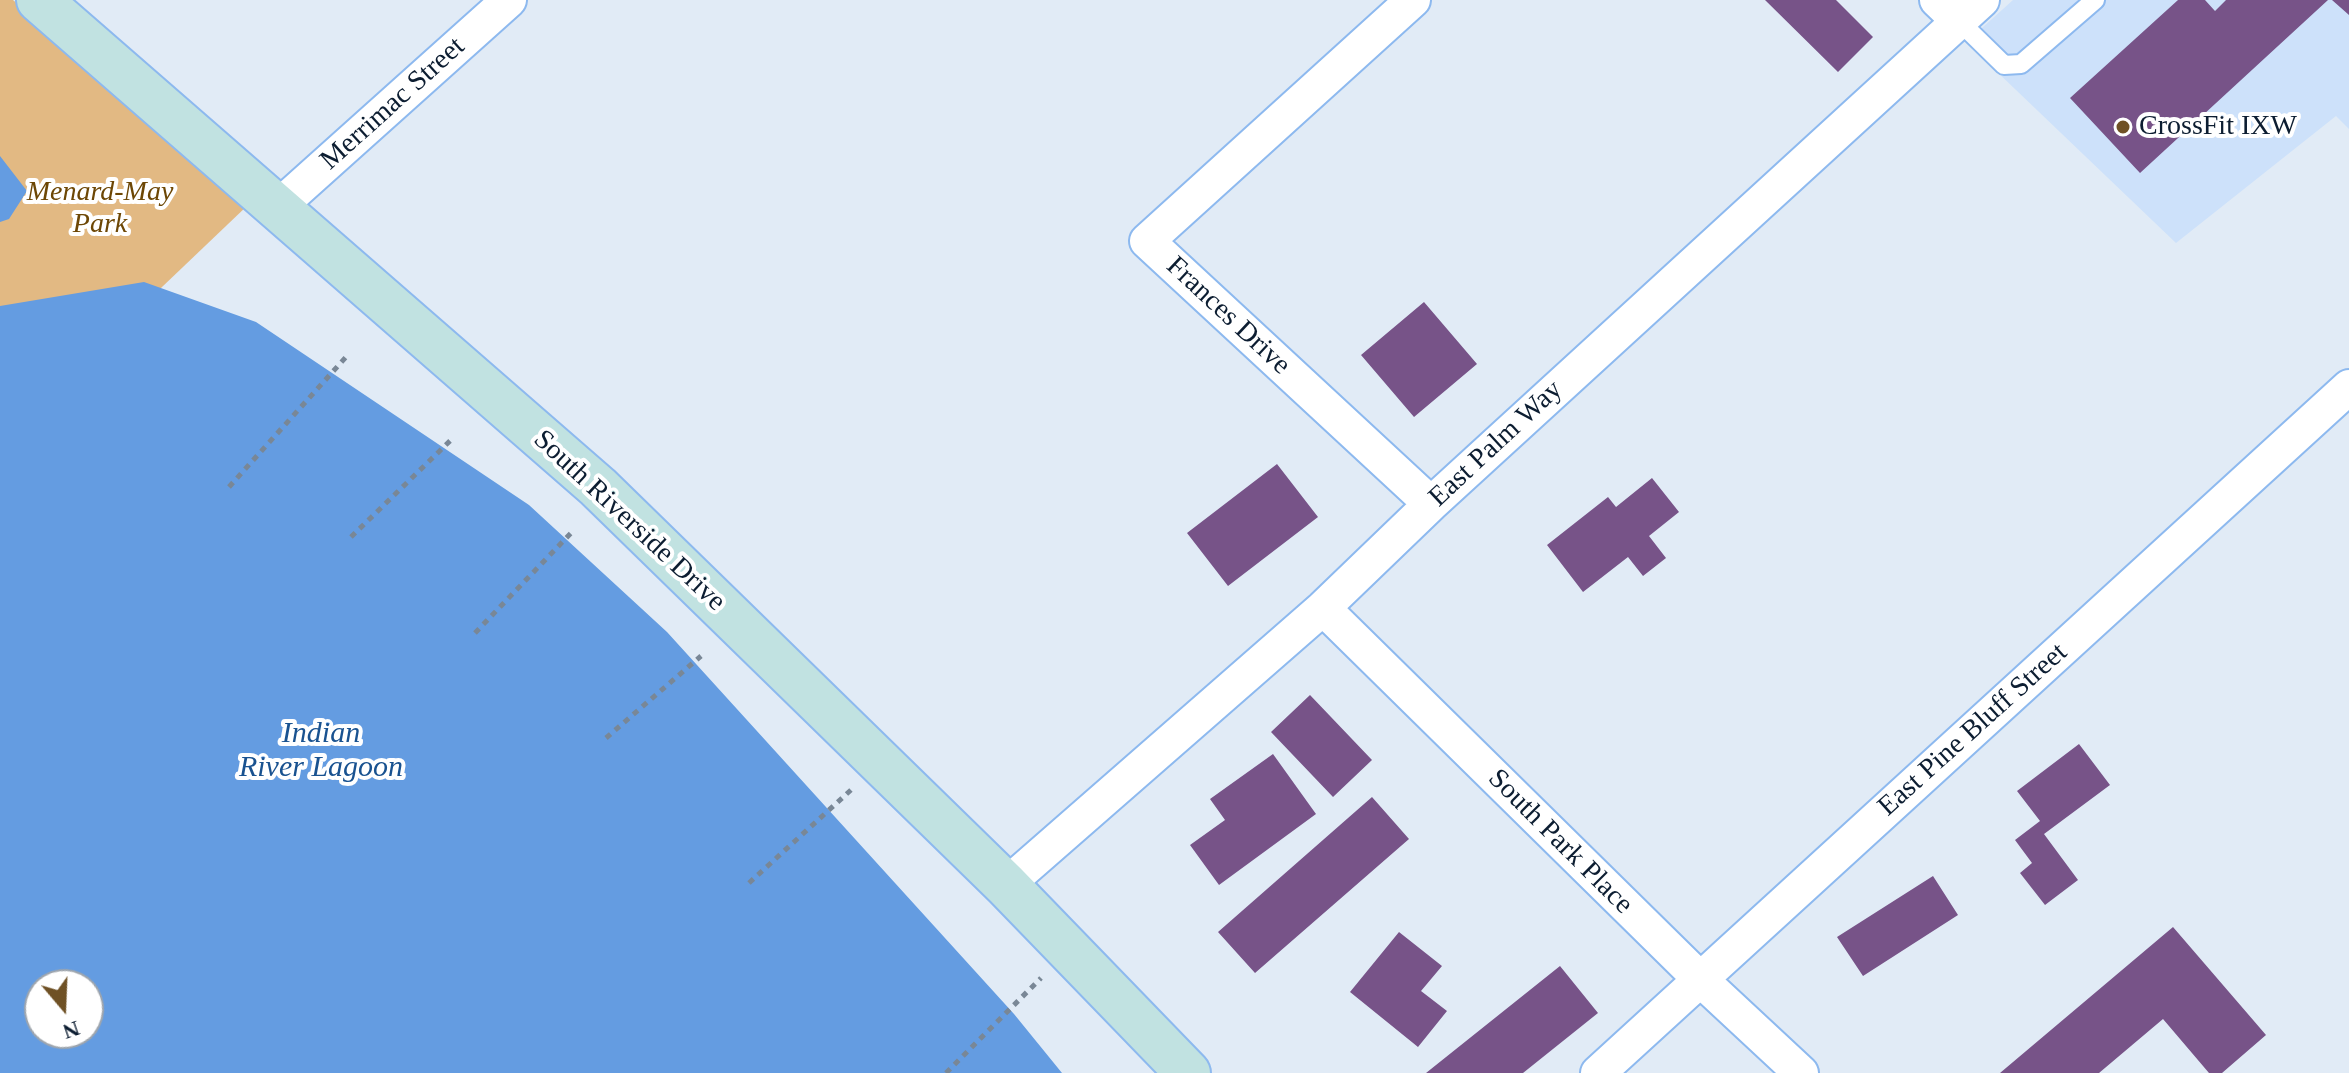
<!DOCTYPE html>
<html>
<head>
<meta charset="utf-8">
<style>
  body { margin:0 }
  #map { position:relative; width:2349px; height:1073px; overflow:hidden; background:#e1ebf6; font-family:Georgia,serif }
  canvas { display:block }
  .north { position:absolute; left:24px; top:969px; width:80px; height:80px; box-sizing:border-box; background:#fff; border:2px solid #9ea5ad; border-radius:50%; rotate:161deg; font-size:22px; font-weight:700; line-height:32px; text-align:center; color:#0c1d31 }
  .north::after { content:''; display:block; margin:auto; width:28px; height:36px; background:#6f5125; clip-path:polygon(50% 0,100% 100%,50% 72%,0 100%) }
</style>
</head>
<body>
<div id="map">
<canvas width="2349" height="1073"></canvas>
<div class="north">N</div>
</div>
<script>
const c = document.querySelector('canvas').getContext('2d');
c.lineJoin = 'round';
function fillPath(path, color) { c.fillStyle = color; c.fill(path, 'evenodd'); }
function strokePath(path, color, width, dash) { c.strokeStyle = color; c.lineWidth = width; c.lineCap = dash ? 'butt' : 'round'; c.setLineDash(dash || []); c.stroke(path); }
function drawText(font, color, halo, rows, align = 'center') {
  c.font = font + ' Georgia,serif'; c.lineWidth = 8; c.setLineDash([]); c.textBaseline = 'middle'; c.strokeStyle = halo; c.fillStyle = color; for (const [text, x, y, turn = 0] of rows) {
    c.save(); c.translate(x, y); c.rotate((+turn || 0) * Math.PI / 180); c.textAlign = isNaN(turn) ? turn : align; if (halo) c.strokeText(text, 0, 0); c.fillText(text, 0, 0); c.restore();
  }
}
fillPath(new Path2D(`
  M2013,0H2349V129L2336,116L2176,243L1970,46L1975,41L1972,37Z`), '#cde1fa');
fillPath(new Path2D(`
  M0,0H13L248,205L140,308L0,333Z`), '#e2b983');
fillPath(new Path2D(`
  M0,156L27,191L9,219L0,222Z
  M144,282L256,322L529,505L667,632L1014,1014L1062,1073H0V306ZM88,985V1033H40V985Z`), '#649ce1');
fillPath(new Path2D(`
  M1765,0H1836L1873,37L1838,72Z
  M2178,0H2205L2215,11L2226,0H2328L2140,173L2070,98Z
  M2332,0H2349V15Z
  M1424,302L1477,364L1414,417L1361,355Z
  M1277,464L1318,517L1228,586L1187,533Z
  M1652,478L1679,512L1649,536L1666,558L1643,576L1628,557L1583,592L1547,545L1608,497L1616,507Z
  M1310,695L1372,760L1333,797L1271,732Z
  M2079,744L2110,785L2044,834L2078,880L2045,905L2020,873L2032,863L2015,840L2040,821L2017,791Z
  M1273,754L1316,814L1219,885L1190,845L1225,820L1210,799Z
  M1372,797L1409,839L1255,973L1218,932Z
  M1933,876L1958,915L1863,976L1837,937Z
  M2173,927L2266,1035L2222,1073H2209L2163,1019L2099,1073H2000Z
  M1399,932L1442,966L1421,991L1447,1011L1418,1047L1350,992Z
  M1560,966L1598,1013L1523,1073H1426Z`), '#775388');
const lane = new Path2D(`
  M1959,21L2004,65L2021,64L2095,0`);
const street = new Path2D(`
  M1413,0L1147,241L1431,504
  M1937,0L1959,21
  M277,208L509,0
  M1323,608L1700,979L1801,1073
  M1006,885L1323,608L1431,504L1982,0
  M1598,1073L2349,387`);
const secondary = new Path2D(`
  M39,0L598,487L1006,885L1188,1073`);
strokePath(lane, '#8db9ef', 22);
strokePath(street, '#8db9ef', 38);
strokePath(secondary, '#8db9ef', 48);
strokePath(new Path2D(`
  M229,487L346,357
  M351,537L453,438
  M475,633L571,533
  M606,738L701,656
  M749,883L852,789
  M946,1073L1041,978`), '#798796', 5, [6, 6]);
strokePath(lane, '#fff', 18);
strokePath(street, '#fff', 34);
strokePath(secondary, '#c1e2e1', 44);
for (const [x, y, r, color] of [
  [2123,127,8,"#6f5125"]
]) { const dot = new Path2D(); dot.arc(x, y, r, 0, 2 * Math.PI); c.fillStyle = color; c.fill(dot); strokePath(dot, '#fff', 3); }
drawText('28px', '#0c1d31', '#fff', [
  ["Merrimac Street",393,104,-42],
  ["Frances Drive",1228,316,43],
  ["East Palm Way",1496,444,-43],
  ["South Riverside Drive",629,521,43],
  ["East Pine Bluff Street",1973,730,-42],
  ["South Park Place",1560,842,45]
]);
drawText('28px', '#0c1d31', '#fff', [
  ["CrossFit IXW",2139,127]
], 'left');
drawText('italic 28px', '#6d4705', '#fff', [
  ["Menard-May",100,193],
  ["Park",100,225]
]);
drawText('italic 30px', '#195290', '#fff', [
  ["Indian",321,734],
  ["River Lagoon",321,768]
]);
</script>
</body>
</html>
